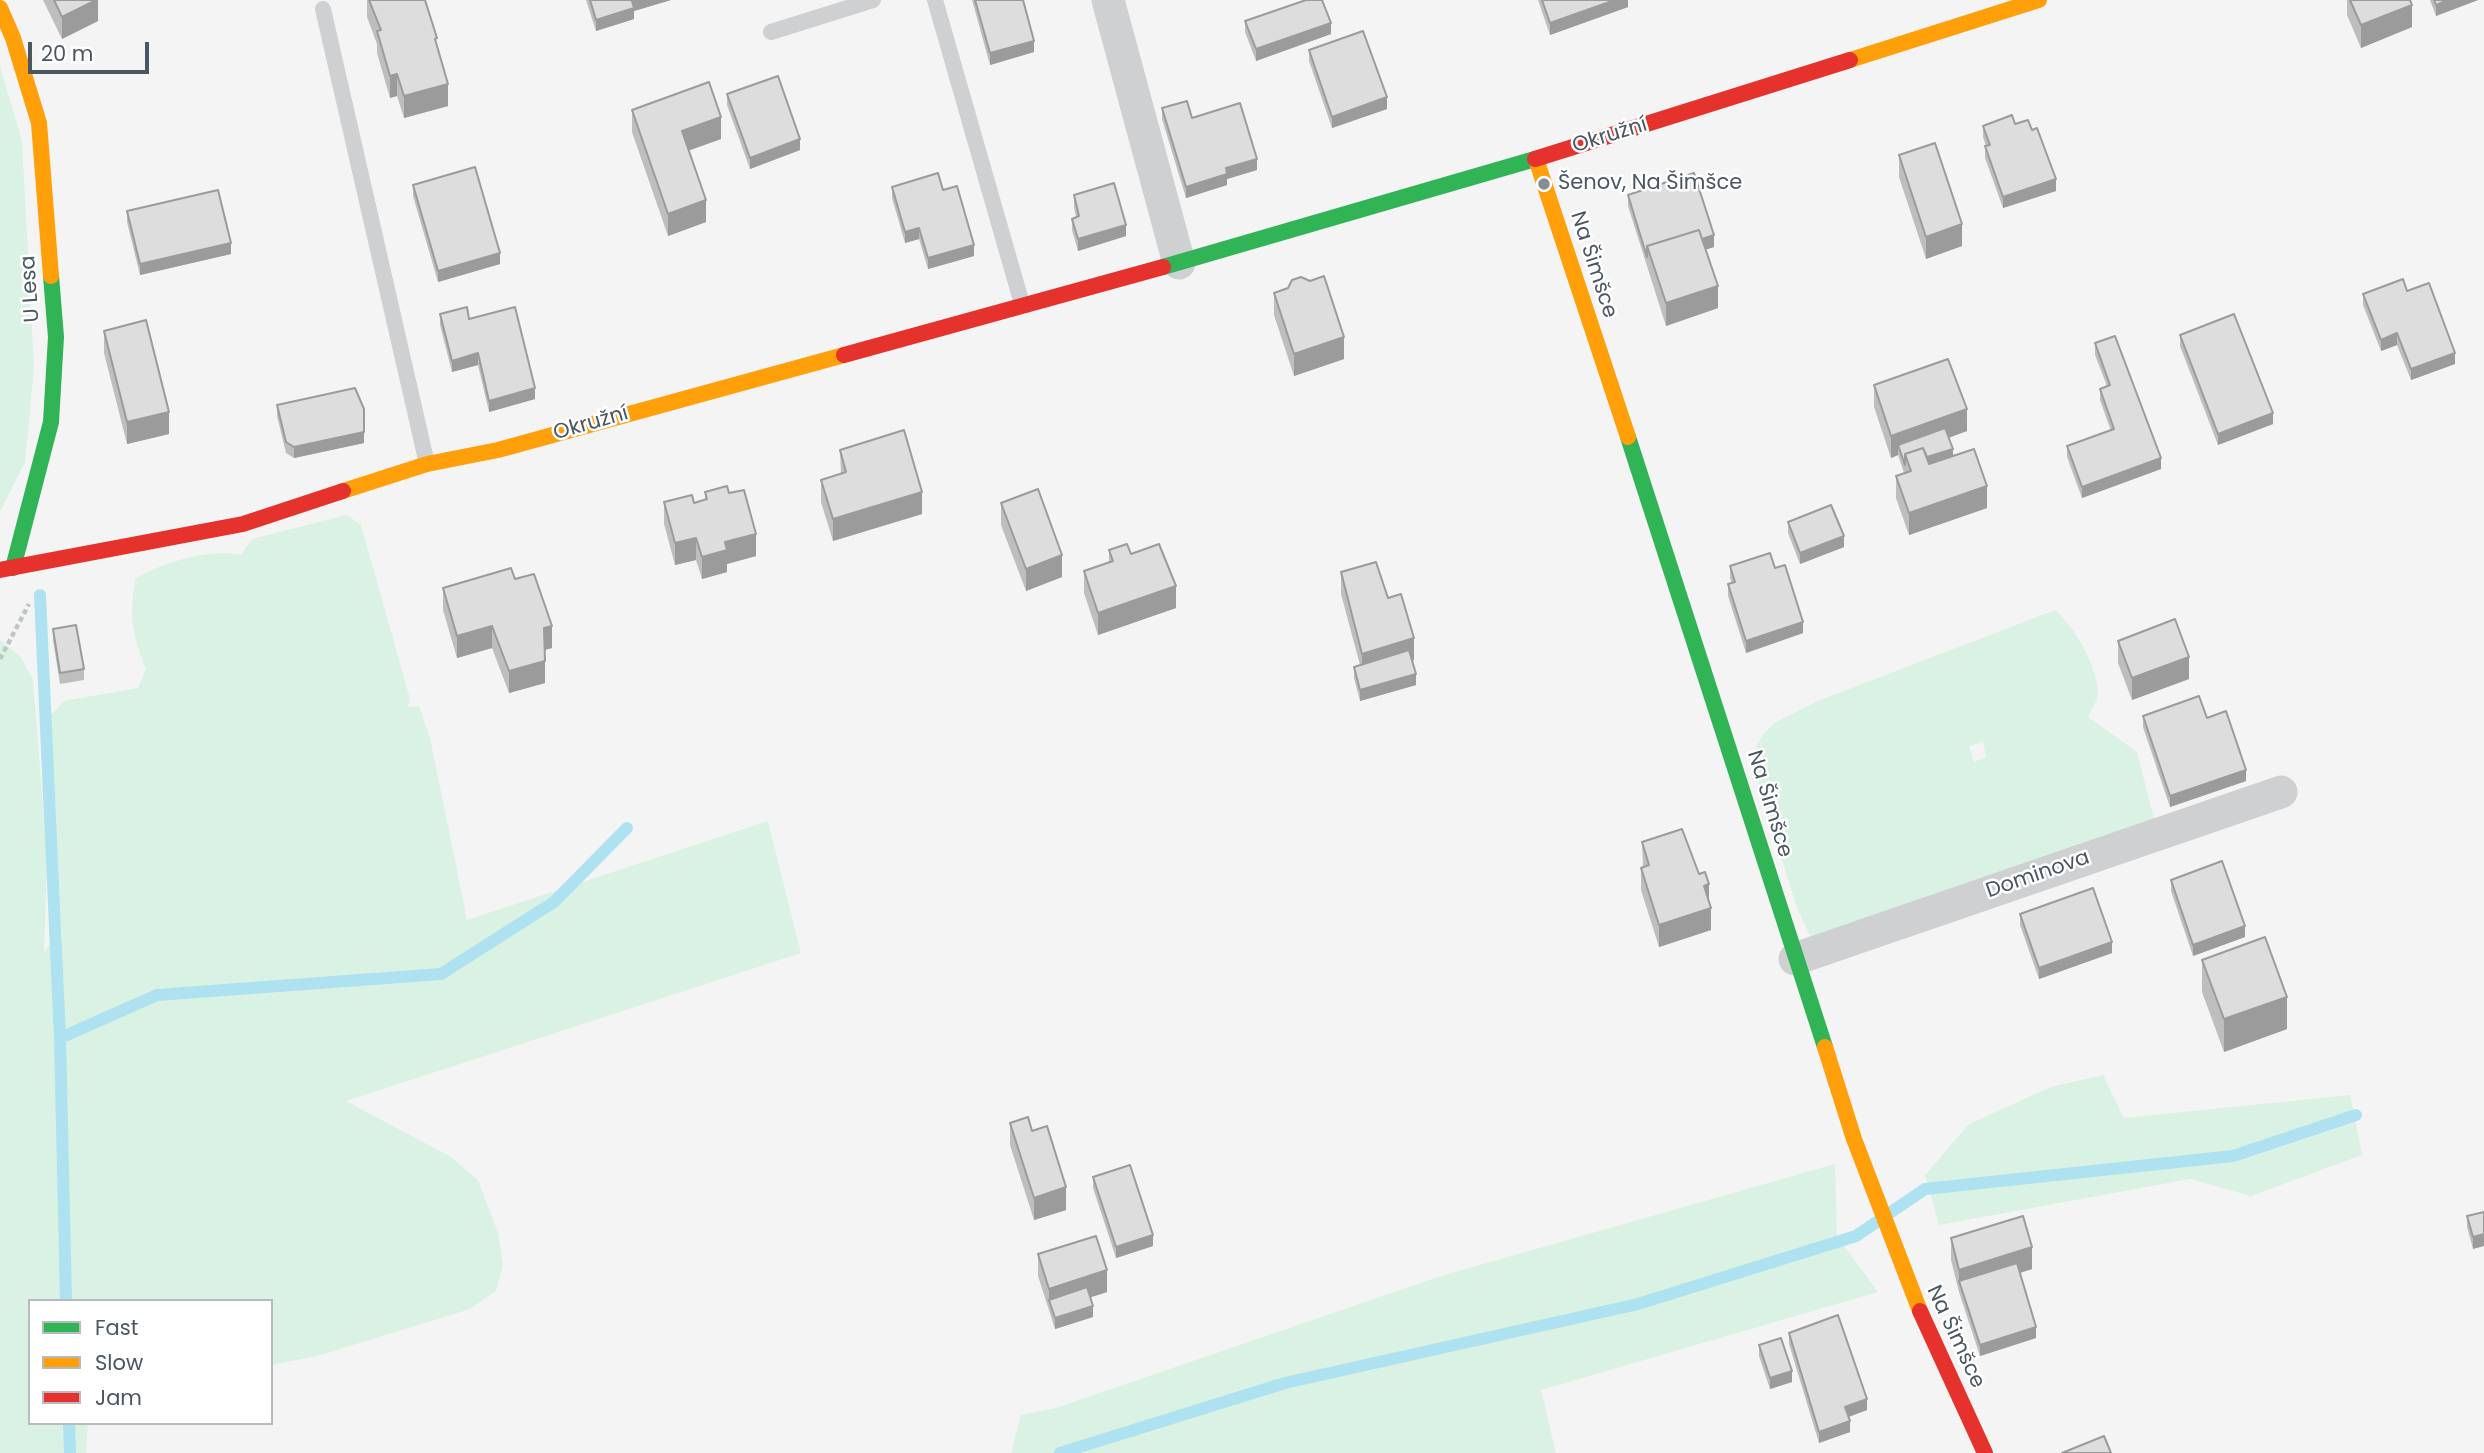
<!DOCTYPE html>
<html>
<head>
<meta charset="utf-8">
<style>
  body { margin:0 }
  #map { position:relative; width:2484px; height:1453px; overflow:hidden; background:#f4f4f4; font-family:Poppins,sans-serif }
  canvas { display:block }
  .legend { position:absolute; left:28px; top:1299px; width:245px; height:126px; box-sizing:border-box; background:#fff; border:2px solid #b7bbc0; margin:0; padding:9px 12px; list-style:none; font-size:21px; color:#4a5661 }
  .legend li { display:flex; align-items:center; gap:14px; height:35px }
  .legend b { width:35px; border:2px solid #b7bbc0 }
  .scale { position:absolute; left:28px; top:42px; width:121px; height:32px; box-sizing:border-box; border:4px solid #4a5661; border-top:0; padding-left:9px; font-size:21px; line-height:24px; white-space:nowrap; color:#4a5661; -webkit-text-stroke:5px #fff; paint-order:stroke }
</style>
</head>
<body>
<div id="map">
<canvas width="2484" height="1453"></canvas>
<ul class="legend">
<li><b style="height:9px;background:#30b455"></b>Fast</li>
<li><b style="height:9px;background:#ff9f0a"></b>Slow</li>
<li><b style="height:9px;background:#e5322d"></b>Jam</li>
</ul>
<div class="scale">20 m</div>
</div>
<script>
const c = document.querySelector('canvas').getContext('2d');
c.lineJoin = 'round';
function fillPath(path, color) { c.fillStyle = color; c.fill(path, 'evenodd'); }
function strokePath(path, color, width, dash) { c.strokeStyle = color; c.lineWidth = width; c.lineCap = dash ? 'butt' : 'round'; c.setLineDash(dash || []); c.stroke(path); }
function drawText(font, color, halo, rows, align = 'center') {
  c.font = font + ' Poppins,sans-serif'; c.lineWidth = 5; c.setLineDash([]); c.textBaseline = 'middle'; c.strokeStyle = halo; c.fillStyle = color; for (const [text, x, y, turn = 0] of rows) {
    c.save(); c.translate(x, y); c.rotate((+turn || 0) * Math.PI / 180); c.textAlign = isNaN(turn) ? turn : align; if (halo) c.strokeText(text, 0, 0); c.fillText(text, 0, 0); c.restore();
  }
}
fillPath(new Path2D(`
  M0,66L22,141L34,368L25,462L0,512Z
  M347,515L361,525L410,699L408,707L419,706L430,738L467,920L768,821L801,953L346,1101L451,1157L478,1180L498,1233L503,1265L496,1291L470,1309L317,1356L271,1365V1301H30V1423H88L86,1453H0V640L21,657L33,680L47,858L44,953L50,944L62,941L51,715L64,701L138,688L146,669C133,637 128,613 136,578C165,562 208,548 241,555L252,539Z
  M2055,610C2076,629 2095,662 2098,692C2098,700 2091,710 2088,717L2137,752L2157,831L1812,940L1797,908L1753,766L1755,749L1763,734L1776,722L1818,701ZM1983,742L1986,757L1974,762L1969,746Z
  M2103,1075L2124,1118L2350,1095L2362,1155L2251,1196L2190,1179L1939,1225L1925,1175L1969,1124L2051,1087Z
  M1835,1164L1837,1236L1878,1292L1541,1390L1556,1453H1011L1021,1415L1056,1408L1441,1276Z`), '#d9f2e3');
strokePath(new Path2D(`
  M40,595L60,1038L66,1301
  M60,1038L157,995L441,974L554,902L627,828
  M69,1423L70,1453
  M1060,1453L1285,1383L1638,1304L1856,1236L1925,1189L2233,1156L2356,1115`), '#aee2f0', 12);
strokePath(new Path2D(`
  M0,659L29,604`), '#bcc7c4', 4.5, [5, 3.5]);
strokePath(new Path2D(`
  M935,0L1022,304
  M323,9L427,464
  M771,32L873,0`), '#ced0d2', 16);
strokePath(new Path2D(`
  M1108,0L1179,263
  M1795,959L2281,792`), '#ced0d2', 33);
strokePath(new Path2D(`
  M1163,267L1535,159
  M1628,437L1825,1047
  M13,568L51,422L56,337L51,276`), '#30b455', 16);
strokePath(new Path2D(`
  M0,8L13,38L39,123L51,276
  M1850,60L2039,0
  M1536,159L1628,437
  M343,491L427,464L498,450L844,355
  M1825,1047L1854,1139L1920,1311`), '#ff9f0a', 16);
strokePath(new Path2D(`
  M1535,159L1850,60
  M844,355L1163,267
  M0,570L243,524L343,491
  M1920,1311L1985,1453`), '#e5322d', 16);
fillPath(new Path2D(`
  M43,0H98V21L62,39Z
  M367,0H425L437,48L448,106L404,118L397,96L390,98L377,53V44L367,17Z
  M586,0H671L634,11V19L596,31Z
  M972,0H1023L1034,52L990,65Z
  M1538,0H1628V7L1550,35Z
  M2347,0H2410L2412,27L2361,48L2347,15Z
  M2430,0H2478L2436,16Z
  M1245,21L1331,34L1256,61L1245,32Z
  M1309,50L1387,109L1332,128L1309,61Z
  M727,94L800,150L750,169L727,105Z
  M1162,108L1192,118L1257,170L1227,179V185L1186,198L1162,119Z
  M632,110L721,139L689,150L706,222L668,236L632,132Z
  M2015,124L2032,130L2056,191L2003,208L1985,158V146H1986L1983,137V126Z
  M1899,155L1962,246L1926,259L1899,177Z
  M413,185L500,264L438,282L413,196Z
  M892,187L943,190L974,256L928,269L919,239L905,243L892,198Z
  M1074,195L1126,236L1078,251L1072,230V219L1076,217L1074,207Z
  M1628,195L1714,247L1705,249L1718,308L1666,326L1628,206Z
  M127,211L231,254L140,275L127,222Z
  M2407,291L2455,364L2411,380L2397,345L2381,351L2363,305V294Z
  M1274,293L1344,359L1294,376L1274,315Z
  M440,314L469,319L535,399L489,412L478,365L452,372L440,325Z
  M104,331L169,434L127,444L104,353Z
  M2180,335L2273,424L2218,445L2180,346Z
  M2095,343L2161,469L2082,498L2067,457V446L2111,431L2100,400V389L2107,386L2095,355Z
  M1874,385L1967,431L1949,438L1953,456L1987,508L1909,535L1896,498V476L1904,473L1898,455L1891,458L1874,407Z
  M277,405L364,443L294,458L286,453L277,416Z
  M840,450L922,514L833,541L821,502V480L841,474Z
  M705,492L729,493L756,556L727,564V572L702,579L696,560L675,565L664,524V502L694,503L705,500Z
  M1001,503L1062,577L1026,591L1001,525Z
  M1788,522L1844,547L1800,564L1788,533Z
  M1109,550L1176,608L1098,635L1084,593V571L1109,562Z
  M1730,566L1775,568L1803,633L1746,653L1728,596V584L1732,583L1730,578Z
  M1341,572L1388,598L1414,660L1412,661L1416,685L1360,701L1354,678V667L1360,665L1341,594Z
  M443,588L552,648L544,650L545,683L509,693L492,648L457,658L443,610Z
  M53,629L84,669V680L60,684L53,640Z
  M2118,641L2189,679L2132,700L2118,663Z
  M2143,716L2207,718L2246,781L2170,807L2143,727Z
  M1642,842L1699,874L1709,905L1711,930L1659,947L1641,890V868L1643,867Z
  M2171,880L2245,937L2193,956L2171,891Z
  M2020,914L2112,953L2039,979L2020,925Z
  M2202,960L2287,1029L2224,1052L2202,992Z
  M1010,1123L1032,1131L1066,1210L1034,1220L1010,1145Z
  M1093,1177L1153,1246L1116,1258L1093,1188Z
  M2484,1212L2473,1249L2467,1227V1216Z
  M1951,1238L2032,1269L2020,1273L2036,1338L1980,1356L1959,1292L1951,1260Z
  M1038,1254L1107,1292L1090,1297L1093,1317L1055,1329L1038,1276Z
  M1789,1333L1867,1410L1849,1417L1850,1432L1819,1443L1789,1344Z
  M1759,1345L1792,1382L1770,1389L1759,1356Z`), '#bebebf');
fillPath(new Path2D(`
  M96,0H98V21L62,39V17Z
  M635,0H671L634,11V19L596,31V20Z
  M1615,0H1628V7L1550,35V23Z
  M2448,0H2478L2436,16V5Z
  M2412,5V27L2361,48V25Z
  M1331,23V34L1256,61V49Z
  M1034,41V52L990,65V53Z
  M397,74V96L390,98V76Z
  M448,84V106L404,118V96Z
  M1387,97V109L1332,128V117Z
  M721,117V139L682,153V131Z
  M800,139V150L750,169V158Z
  M1257,159V170L1227,179V185L1186,198V187L1226,168Z
  M2056,179V191L2003,208V197Z
  M706,200V222L668,236V214Z
  M1962,224V246L1926,259V237Z
  M1126,225V236L1078,251V239Z
  M919,228V239L905,243V232Z
  M1714,235V247L1654,266L1650,256Z
  M231,243V254L140,275V264Z
  M974,245V256L928,269V258Z
  M500,253V264L438,282V271Z
  M1718,286V308L1666,326V303Z
  M2397,333V345L2381,351V340Z
  M1344,337V359L1294,376V354Z
  M478,353V365L452,372V361Z
  M2455,353V364L2411,380V369Z
  M535,388V399L489,412V401Z
  M1967,409V431L1901,454L1898,445V455L1891,458V436Z
  M169,412V434L127,444V422Z
  M2273,413V424L2218,445V434Z
  M364,432V443L294,458V447Z
  M1953,449V460L1911,471L1909,464Z
  M2161,458V469L2082,498V487Z
  M1987,486V508L1909,535V513Z
  M922,492V514L833,541V519Z
  M756,534V556L727,564V572L702,579V557L725,542Z
  M1844,536V547L1800,564V553Z
  M696,538V560L675,565V543Z
  M1062,555V577L1026,591V569Z
  M1176,586V608L1098,635V613Z
  M1803,622V633L1746,653V641Z
  M492,626V648L457,658V636Z
  M552,626V648L544,650V628Z
  M1414,638V660L1362,676V654Z
  M2189,657V679L2132,700V678Z
  M545,661V683L509,693V671Z
  M1416,674V685L1360,701V690Z
  M2246,770V781L2170,807V796Z
  M1709,884V906L1704,886Z
  M1711,908V930L1659,947V925Z
  M2245,926V937L2193,956V945Z
  M2112,942V953L2039,979V968Z
  M2287,997V1029L2224,1052V1019Z
  M1066,1187V1210L1034,1220V1198Z
  M2484,1234V1246L2473,1249V1237Z
  M1153,1235V1246L1116,1258V1247Z
  M2032,1247V1269L1962,1291L1959,1281V1270Z
  M1107,1270V1292L1052,1310L1049,1300V1289Z
  M1093,1306V1317L1055,1329V1318Z
  M2036,1327V1338L1980,1356V1345Z
  M1792,1371V1382L1770,1389V1378Z
  M1867,1399V1410L1845,1418V1407Z
  M1850,1421V1432L1819,1443V1432Z`), '#9b9b9b');
const building = new Path2D(`
  M54,0H96L62,17Z
  M369,0H425L437,38L435,39L448,84L404,96L397,74L390,76L377,31L381,30Z
  M590,0H635L632,1L634,8L596,20Z
  M975,0H1023L1034,41L990,53Z
  M1306,0H1322L1331,23L1256,49L1245,21Z
  M1542,0H1615L1550,23Z
  M2350,0H2410L2412,5L2361,25Z
  M2434,0H2448L2436,5Z
  M1363,31L1387,97L1332,117L1309,50Z
  M778,76L800,139L750,158L727,94Z
  M709,82L721,117L682,131L706,200L668,214L632,110Z
  M1187,101L1192,118L1240,103L1257,159L1226,168L1227,174L1186,187L1162,108Z
  M2012,115L2015,124L2028,120L2032,130L2037,128L2056,179L2003,197L1985,146L1990,145L1983,126Z
  M1935,143L1962,224L1926,237L1899,155Z
  M475,167L500,253L438,271L413,185Z
  M938,173L943,190L957,186L974,245L928,258L919,228L905,232L892,187Z
  M1694,173L1714,235L1702,239L1699,230L1647,246V257L1628,195Z
  M1114,183L1126,225L1078,239L1072,219L1079,216L1074,195Z
  M218,190L231,243L140,264L127,211Z
  M1699,230L1718,286L1666,303L1647,246Z
  M1324,276L1344,337L1294,354L1274,293L1288,288L1292,280L1301,277L1310,281Z
  M2403,279L2407,291L2429,283L2455,353L2411,369L2397,333L2381,340L2363,294Z
  M467,307L469,319L515,307L535,388L489,401L478,353L452,361L440,314Z
  M2234,314L2273,413L2218,434L2180,335Z
  M146,320L169,412L127,422L104,331Z
  M2115,336L2161,458L2082,487L2067,446L2114,429L2100,389L2110,385L2095,343Z
  M1948,359L1967,409L1891,436L1874,385Z
  M355,388L364,409V432L294,447L286,442L277,405Z
  M1945,428L1953,449L1927,457L1923,448L1905,454V465L1898,445Z
  M904,430L922,492L833,519L821,480L846,472L840,450Z
  M1923,448L1929,464L1974,449L1987,486L1909,513L1896,476L1911,471L1905,454Z
  M727,486L729,493L744,490L756,534L725,542L727,550L702,557L696,538L675,543L664,502L692,495L694,503L707,499L705,492Z
  M1038,489L1062,555L1026,569L1001,503Z
  M1831,505L1844,536L1800,553L1788,522Z
  M1127,544L1131,554L1159,544L1176,586L1098,613L1084,571L1113,561L1109,550Z
  M1770,553L1775,568L1785,565L1803,622L1746,641L1728,584L1735,582L1730,566Z
  M1376,562L1388,598L1401,594L1414,638L1362,654L1341,572Z
  M511,568L515,579L534,574L552,626L544,628L545,661L509,671L492,626L457,636L443,588Z
  M2175,619L2189,657L2132,678L2118,641Z
  M76,625L84,669L60,673L53,629Z
  M1409,650L1416,674L1360,690L1354,667Z
  M2199,696L2207,718L2226,711L2246,770L2170,796L2143,716Z
  M1682,829L1699,874L1705,872L1709,884L1704,886L1711,908L1659,925L1641,868L1649,865L1642,842Z
  M2222,861L2245,926L2193,945L2171,880Z
  M2093,888L2112,942L2039,968L2020,914Z
  M2265,937L2287,997L2224,1019L2202,960Z
  M1028,1117L1032,1131L1047,1126L1066,1187L1034,1198L1010,1123Z
  M1130,1165L1153,1235L1116,1247L1093,1177Z
  M2484,1212V1234L2473,1237L2467,1216Z
  M2023,1216L2032,1247L1959,1270L1951,1238Z
  M1096,1236L1107,1270L1049,1289L1038,1254Z
  M2017,1263L2036,1327L1980,1345L1959,1281Z
  M1087,1287L1093,1306L1055,1318L1049,1300Z
  M1838,1315L1867,1399L1845,1407L1850,1421L1819,1432L1789,1333Z
  M1781,1338L1792,1371L1770,1378L1759,1345Z
  M2104,1436L2111,1453H2062Z`);
fillPath(building, '#ddddde');
strokePath(building, '#9b9b9b', 2);
for (const [x, y, r, color] of [
  [1544,184,7,"#868d94"]
]) { const dot = new Path2D(); dot.arc(x, y, r, 0, 2 * Math.PI); c.fillStyle = color; c.fill(dot); strokePath(dot, '#fff', 2.5); }
drawText('21px', '#4a5661', '#fff', [
  ["Okružní",1610,136,-17],
  ["Na Šimšce",1593,265,72],
  ["U Lesa",31,289,-94],
  ["Okružní",591,424,-16],
  ["Na Šimšce",1769,804,73],
  ["Dominova",2038,875,-19],
  ["Na Šimšce",1955,1337,65]
]);
drawText('21px', '#4a5661', '#fff', [
  ["Šenov, Na Šimšce",1558,184]
], 'left');
</script>
</body>
</html>
